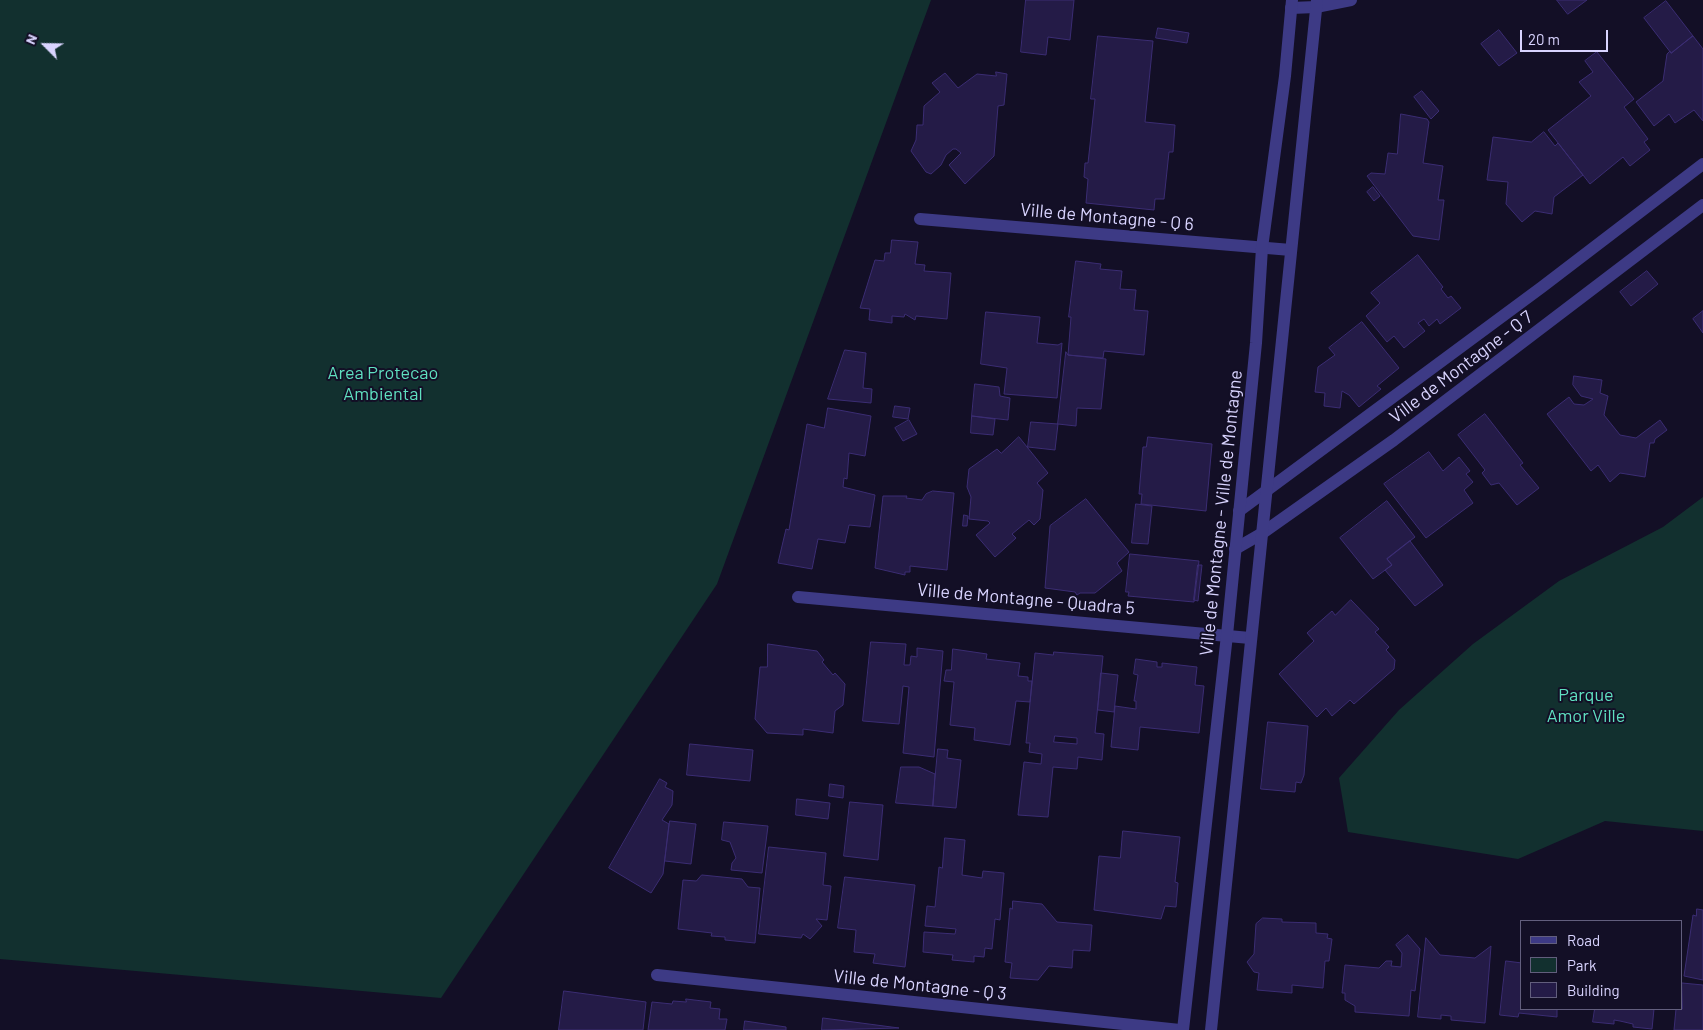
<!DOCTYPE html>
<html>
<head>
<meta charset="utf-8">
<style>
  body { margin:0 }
  #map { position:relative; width:1703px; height:1030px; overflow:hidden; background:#130f26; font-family:Barlow,sans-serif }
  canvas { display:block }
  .legend { position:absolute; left:1520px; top:920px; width:162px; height:90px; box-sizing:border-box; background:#130f26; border:1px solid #625e7d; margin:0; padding:6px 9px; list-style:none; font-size:15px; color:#d9d4ff }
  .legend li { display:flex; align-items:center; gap:10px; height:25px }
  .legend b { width:25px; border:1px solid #625e7d }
  .north { position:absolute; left:20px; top:20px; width:50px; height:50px; -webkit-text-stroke:4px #130f26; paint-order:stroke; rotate:293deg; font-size:14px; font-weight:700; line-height:20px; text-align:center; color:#d9d4ff }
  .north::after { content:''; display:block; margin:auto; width:18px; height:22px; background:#d9d4ff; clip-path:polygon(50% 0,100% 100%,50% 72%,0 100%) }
  .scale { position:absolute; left:1520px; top:30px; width:88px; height:22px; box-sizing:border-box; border:2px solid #d9d4ff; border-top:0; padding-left:6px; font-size:15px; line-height:18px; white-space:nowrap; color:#d9d4ff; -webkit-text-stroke:4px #130f26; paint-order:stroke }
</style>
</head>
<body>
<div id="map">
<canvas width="1703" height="1030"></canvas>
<ul class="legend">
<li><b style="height:6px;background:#3d3a85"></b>Road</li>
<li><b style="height:14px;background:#12302f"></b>Park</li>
<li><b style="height:14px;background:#241b47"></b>Building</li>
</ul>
<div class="north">N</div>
<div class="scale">20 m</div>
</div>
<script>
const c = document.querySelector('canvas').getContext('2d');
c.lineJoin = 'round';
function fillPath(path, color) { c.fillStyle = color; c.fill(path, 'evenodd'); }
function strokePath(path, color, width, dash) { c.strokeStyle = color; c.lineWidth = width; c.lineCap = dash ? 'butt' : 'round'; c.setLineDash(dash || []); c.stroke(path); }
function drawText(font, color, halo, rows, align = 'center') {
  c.font = font + ' Barlow,sans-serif'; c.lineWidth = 4; c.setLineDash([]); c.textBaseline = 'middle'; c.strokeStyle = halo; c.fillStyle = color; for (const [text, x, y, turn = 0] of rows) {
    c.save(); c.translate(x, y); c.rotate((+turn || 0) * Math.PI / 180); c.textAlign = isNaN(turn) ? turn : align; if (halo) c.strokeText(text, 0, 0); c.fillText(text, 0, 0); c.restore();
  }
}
fillPath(new Path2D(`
  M0,0H931L717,584L441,998L0,959Z
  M1703,497V831L1605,821L1518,859L1348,832L1339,778L1399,710L1473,644L1559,581L1663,527Z`), '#12302f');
const building = new Path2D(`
  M1026,0H1074L1070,40L1048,37L1046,55L1021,52Z
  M1557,0H1587L1568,14Z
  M1666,1L1693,36L1671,53L1644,18Z
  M1158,28L1189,33L1187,43L1156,38Z
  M1499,30L1517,53L1499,66L1481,44Z
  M1098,36L1153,41L1145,122L1175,125L1173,152H1169L1164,199H1155L1154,210L1086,203L1088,179L1084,177L1085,163H1088L1095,99H1091Z
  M1693,36L1703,49V121L1694,110L1675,123L1669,114L1654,126L1636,102L1663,81L1667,54L1670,51L1671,53Z
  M1597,52L1634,99L1624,107L1648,139L1644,142L1650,150L1630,166L1623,157L1590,184L1548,130L1591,96L1579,82L1593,72L1585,61Z
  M996,72L1007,74L1004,105L998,106L994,156L965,184L949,165L961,153L956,149H953L946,155L941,165L931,174L926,172L911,151L916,140L917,125H923L924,106L940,92L932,83L945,73L958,88L977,74L996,76Z
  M1422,91L1439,111L1431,119L1414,97Z
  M1401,114L1427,119L1429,122L1423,163L1443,166L1438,200H1444L1439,240L1413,236L1367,176L1371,173L1385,174L1388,153L1397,154Z
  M1544,132L1555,146L1558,143L1583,175L1554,197L1552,214L1535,211L1522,222L1506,204L1508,182L1487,180L1493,137L1531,142Z
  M1373,187L1380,196L1374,201L1367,192Z
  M892,240L918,242L915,264L925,265L924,271L951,273L947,319L916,316L915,320L905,314L904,317L892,316V323L869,320L870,309L860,308L875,260L884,261L885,253H890Z
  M1418,255L1443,287L1441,289L1448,298L1451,296L1461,308L1440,324L1437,319L1429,326L1424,319L1418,323L1425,331L1404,348L1394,336L1387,342L1366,316L1380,303L1371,293Z
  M1076,261L1101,264L1100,269L1122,271L1120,289L1136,290L1134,310L1148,311L1144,355L1104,351L1103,358L1068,355L1071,317H1069Z
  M1647,271L1658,284L1631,306L1620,292Z
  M1703,311V333L1693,319Z
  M986,312L1040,317L1037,343L1058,345L1062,343L1057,398L1004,394L1007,368L981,364Z
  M1362,322L1399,368L1377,386L1381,389L1359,407L1349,395L1342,391L1340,408L1324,406L1325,393L1315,392L1318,367L1335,355L1329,348Z
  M845,350L866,353L863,388L872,389L871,403L828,399Z
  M1066,352L1068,355L1106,359L1101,409L1077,408L1076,426L1058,424Z
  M1574,376L1602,380L1600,393L1608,396L1604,415L1620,435L1636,438L1660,420L1667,430L1655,439L1654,443H1650L1645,477L1620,473L1610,482L1598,465L1591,471L1547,414L1569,397L1574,404L1584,405L1593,399L1581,396L1573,385Z
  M975,384L999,387L1000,396L1010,398L1008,420L972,416Z
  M895,406L910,408L908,419L893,417Z
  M828,408L871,416L865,456L849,453L847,479L844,478L843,487L875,495L870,527L849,525L845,543L818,539L812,569L778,563L786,529L789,530L807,424L824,428Z
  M1485,414L1523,463L1520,465L1539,488L1517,505L1499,483L1491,485L1482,473L1485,470L1458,435Z
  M972,416L995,419L993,435L971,433Z
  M909,420L917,434L903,441L895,428Z
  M1031,422L1058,424L1055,450L1028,447Z
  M1019,437L1048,473L1037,483L1043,490L1040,519L1034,525L1029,520L1012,534L1016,538L995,557L976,535L990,523L988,521L969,519L971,497L967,487L969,469L997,449L1001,453Z
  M1148,437L1212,444L1206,511L1141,504L1142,494H1139L1143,447H1146Z
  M1429,452L1443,471L1459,457L1470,471L1466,474L1473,482L1464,490L1473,503L1426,538L1384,484Z
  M933,491L954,493L947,570L910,566V572H905V575L875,568L883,496H907L906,498L922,500L926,494Z
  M1086,499L1129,552L1117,563L1122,571L1095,593H1080L1077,595L1075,592L1045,588L1050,526Z
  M1387,501L1415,537L1387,559L1392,565L1373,579L1340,538Z
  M1136,504L1152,506L1148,544L1132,543Z
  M964,515L968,516L967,526H963Z
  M1410,541L1443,585L1415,606L1385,570L1392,565L1387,559Z
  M1130,554L1199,561L1194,602L1128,596L1129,592H1126Z
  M1198,565H1202L1198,601L1194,600Z
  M1351,600L1379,629L1375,632L1389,647L1386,650L1395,660L1394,669L1354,704L1350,700L1332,716L1326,708L1317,717L1279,674L1314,641L1307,633L1332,611L1335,615Z
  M871,642L906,644L904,665H910L911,656L917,657V648L943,651L934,757L903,753L909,687L903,686L899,724L863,721Z
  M768,644L817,651L824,660L822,662L833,675L835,673L845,684L843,705L835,711L833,733L803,729V735L767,733L755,719L760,667H767Z
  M953,649L987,654L986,659L1020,663L1018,676L1028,677V681H1032L1030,702L1016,701L1010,745L974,740L975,728L950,725L954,682L944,681L946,670H951Z
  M1054,652L1103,656L1095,733L1104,734L1102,760L1078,757L1077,769L1053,767L1048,817L1018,815L1024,762L1041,764L1042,754L1029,752L1030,743H1026L1035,653L1053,655ZM1055,736L1077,738V744L1054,742Z
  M1136,659L1157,662V667H1162V663L1197,667L1195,685L1204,686L1199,733L1140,727L1138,750L1111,747L1115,706L1136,709V701H1134L1138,675L1134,674Z
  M1101,673L1118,675L1114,712L1098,710Z
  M1268,722L1308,726L1304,775L1301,783L1296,782L1295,792L1261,789Z
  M690,744L753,750L750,781L687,775Z
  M938,749L948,750L947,758L961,760L956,808L933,806Z
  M901,767H919L935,774L933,806L896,803Z
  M660,779L667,783L665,787L673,791L672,805L662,820L669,824L663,874L651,893L609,868Z
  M830,784L844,786L843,798L829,796Z
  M797,799L830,803L828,819L796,815Z
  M850,802L883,805L878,860L844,856Z
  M670,821L696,824L691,864L665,861Z
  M724,822L768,826L762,873L731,870L732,863L736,858L730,842L722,840Z
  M1123,831L1180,837L1175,882L1178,883L1176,907L1165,906L1161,919L1094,910L1099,856L1120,858Z
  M945,838L965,840L962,875L982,878L983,871L1004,873L1000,920L995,919L992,949L985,948L984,957L974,956V962L952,960L953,955L923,952L924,932L955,934L956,929L925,926L927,906L935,907L939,867L942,868Z
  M769,847L826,853L823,885L831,886L827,920L816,919L822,926L810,939L803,934L801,938L759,934Z
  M702,875L742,879L748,887L760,888L755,943L725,940V937L711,936L712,933L678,929L683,880L696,881Z
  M845,877L915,885L905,967L873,963L875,954L854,952L856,930L838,928Z
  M1013,901L1042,904L1057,922L1092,925L1090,951L1073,950L1072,968L1049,966L1038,980L1010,978L1012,963L1005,962L1010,908L1012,909Z
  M1697,909L1703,910V980L1684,976L1693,915L1696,916Z
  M1263,918L1282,919V922L1316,923V933L1328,934L1327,938L1332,939L1329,961H1325L1323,988L1292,985V993L1257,990L1259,973L1254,972L1247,962L1254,954L1256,924Z
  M1408,935L1420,949L1415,991L1411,990L1409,1016L1355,1012V1006L1345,1000V993H1342L1345,965L1379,968L1386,961H1392L1391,966L1401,967L1402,953L1396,945Z
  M1426,938L1440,955L1475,958L1491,946L1485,1023L1451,1020V1016L1441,1015V1019L1418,1017Z
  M1506,961L1522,963V1009H1557V1017L1519,1013L1518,1017L1500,1015Z
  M1682,983L1703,985V1030H1674L1676,1009H1682Z
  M564,991L646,1002L643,1030H559Z
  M686,999L711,1002L710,1008L720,1009L719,1019H727L725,1030H648L652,1002L672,1004L673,1001L686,1002Z
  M1595,1009H1654L1652,1029L1633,1027V1024L1620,1021L1614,1020V1024L1593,1022Z
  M823,1018L899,1028L822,1030Z
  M745,1021L786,1027V1030H744Z`);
fillPath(building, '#241b47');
strokePath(building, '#3b2d73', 1);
strokePath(new Path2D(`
  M1291,8L1316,7L1351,0`), '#3d3a85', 12);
strokePath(new Path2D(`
  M920,219L1291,250
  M1239,511L1542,287L1703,164
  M1235,549L1261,534L1394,440L1703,205
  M798,597L1250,638
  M657,975L1180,1030`), '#3d3a85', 12);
strokePath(new Path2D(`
  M1183,1030L1227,635L1256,343L1262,248L1285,76L1292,0
  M1211,1030L1317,0`), '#3d3a85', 12);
drawText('18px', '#d9d4ff', '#130f26', [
  ["Ville de Montagne - Q 6",1107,217,5],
  ["Ville de Montagne - Q 7",1461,367,-37],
  ["Ville de Montagne - Ville de Montagne",1221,513,-84],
  ["Ville de Montagne - Quadra 5",1026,599,5],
  ["Ville de Montagne - Q 3",920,985,6]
]);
drawText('18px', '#5fe0c0', '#130f26', [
  ["Area Protecao",383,373],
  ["Ambiental",383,394],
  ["Parque",1586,695],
  ["Amor Ville",1586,716]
]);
</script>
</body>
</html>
